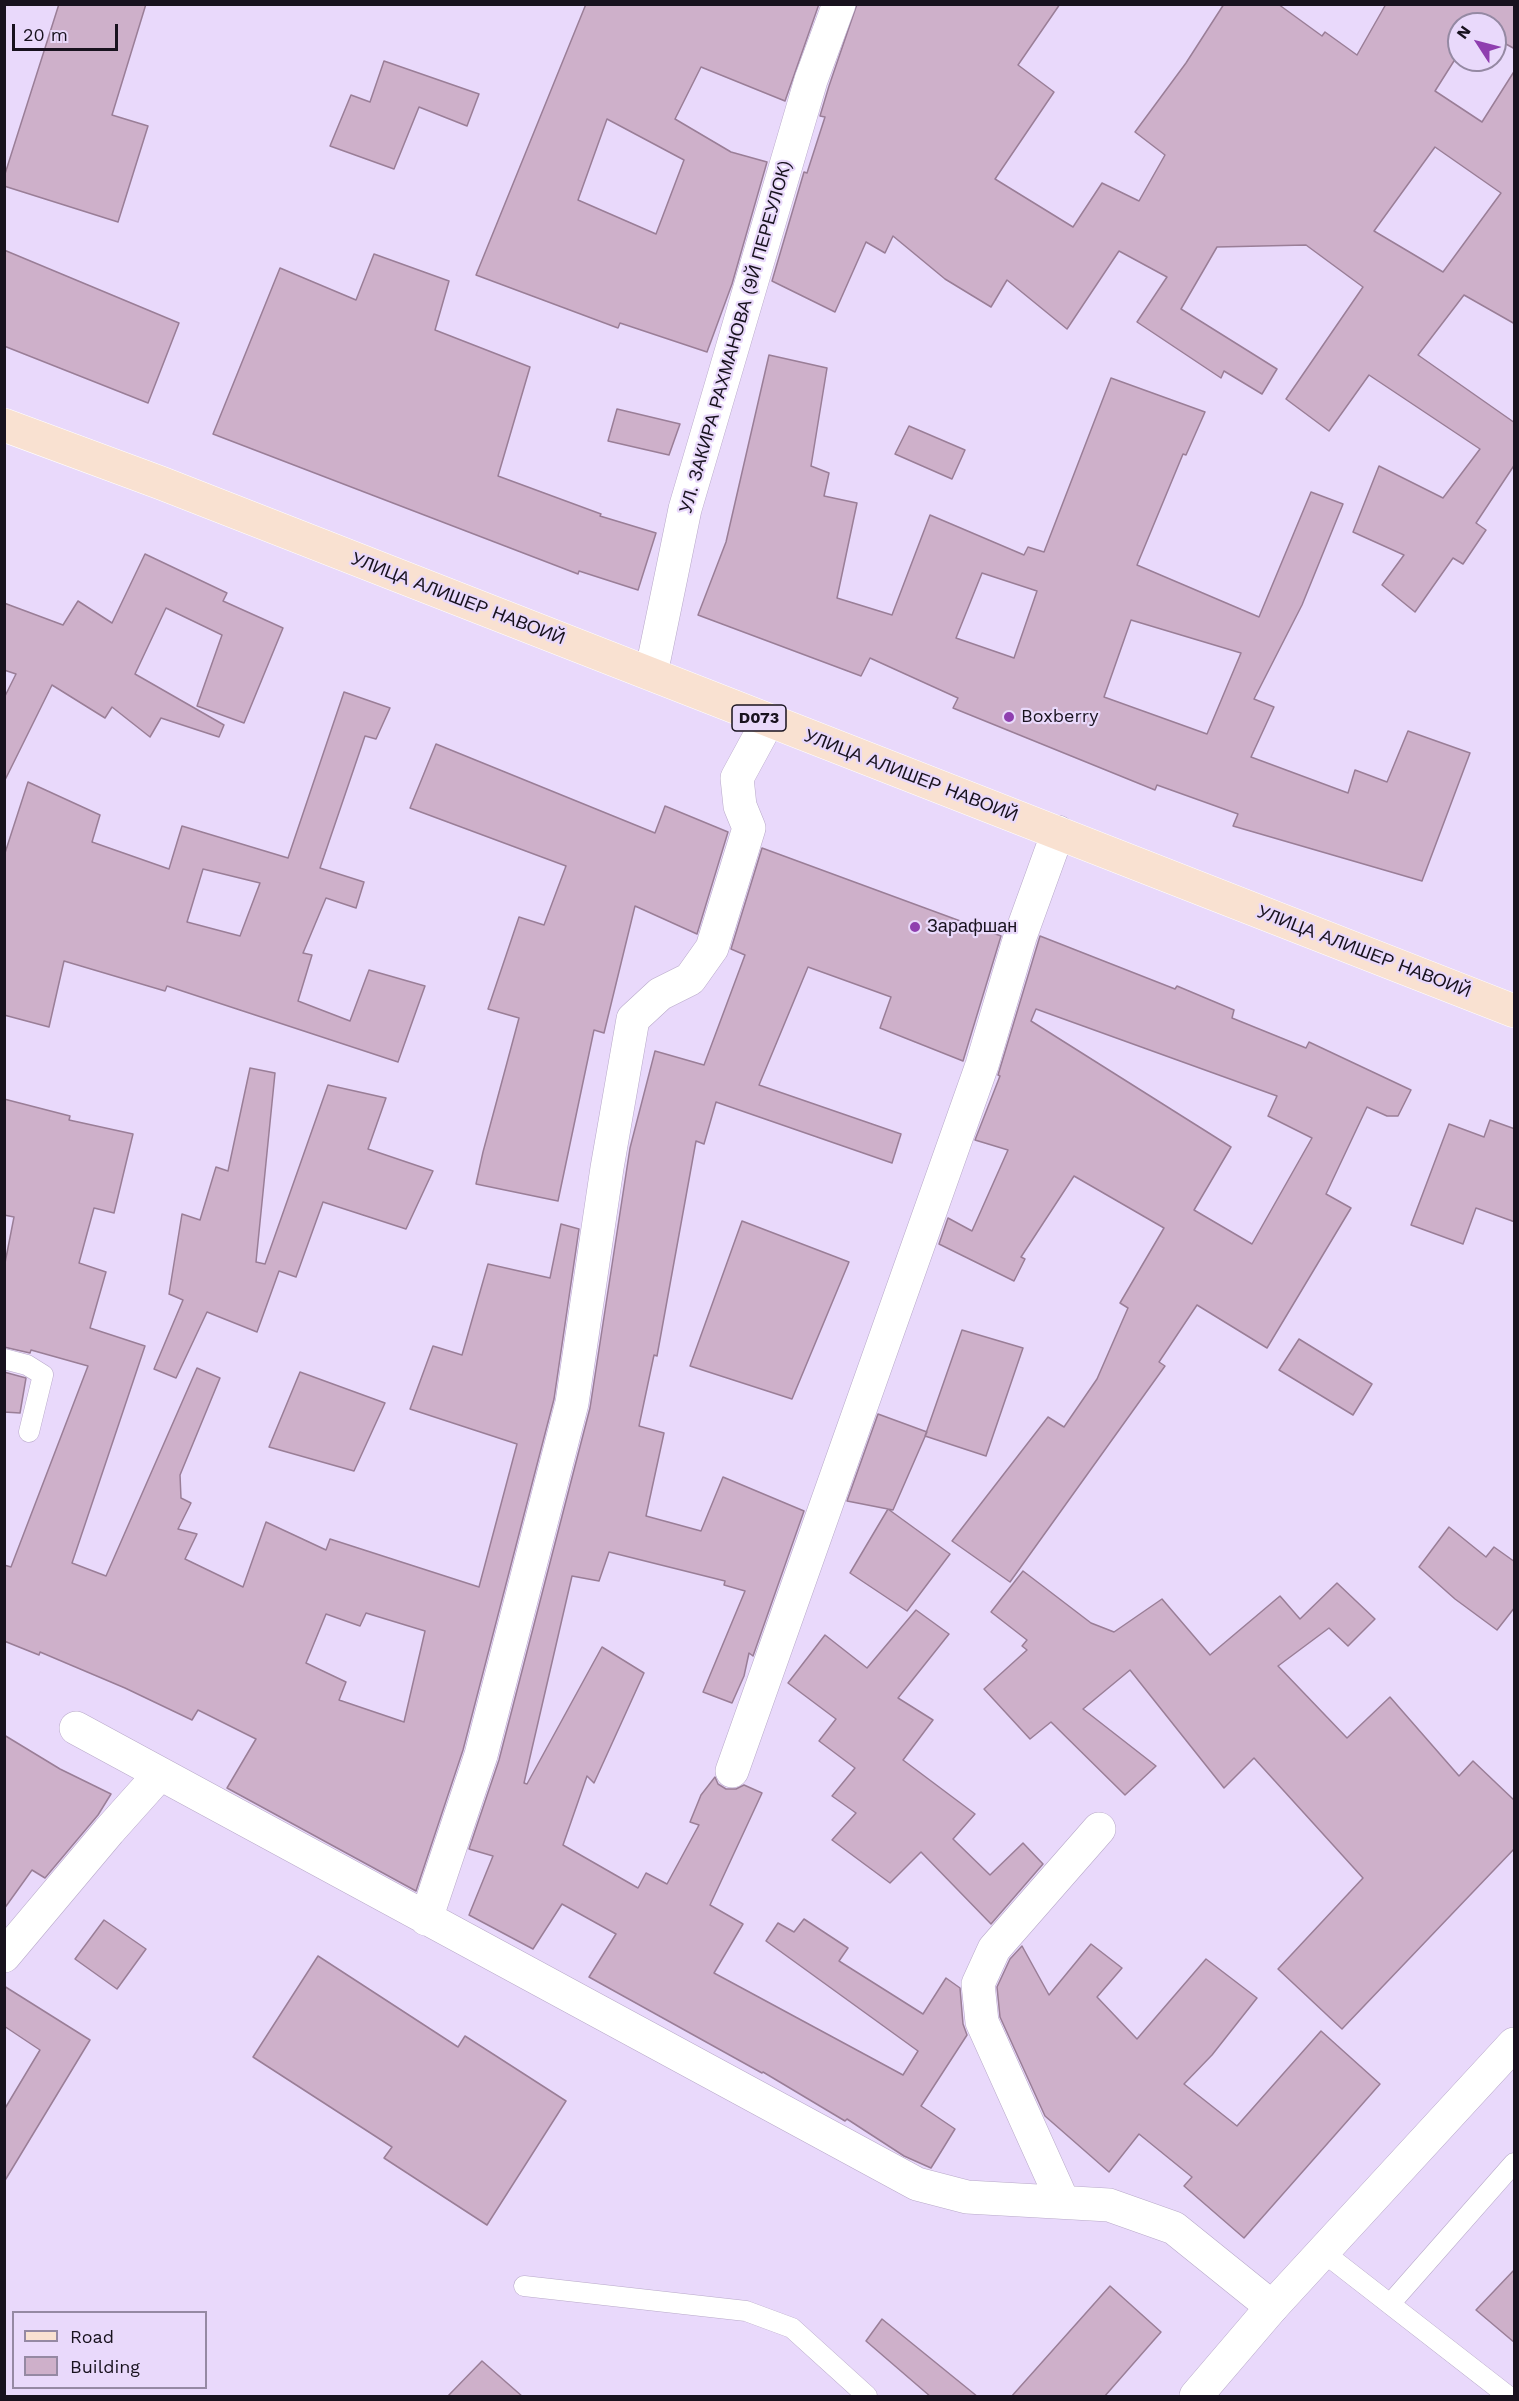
<!DOCTYPE html>
<html>
<head>
<meta charset="utf-8">
<style>
  body { margin:0 }
  #map { position:relative; width:1519px; height:2401px; overflow:hidden; background:#e9d9fb; font-family:"Work Sans",sans-serif }
  canvas { display:block }
  .frame { position:absolute; inset:0; border:6px solid #18121e; pointer-events:none }
  .legend { position:absolute; left:12px; top:2311px; width:195px; height:78px; box-sizing:border-box; background:#e9d9fb; border:2px solid #9589a3; margin:0; padding:8px 10px; list-style:none; font-size:18px; color:#18121e }
  .legend li { display:flex; align-items:center; gap:12px; height:30px }
  .legend b { width:30px; border:2px solid #9589a3 }
  .north { position:absolute; left:1447px; top:12px; width:60px; height:60px; box-sizing:border-box; background:#e9d9fb; border:2px solid #9589a3; border-radius:50%; rotate:306deg; font-size:16px; font-weight:700; line-height:24px; text-align:center; color:#18121e }
  .north::after { content:''; display:block; margin:auto; width:21px; height:27px; background:#8f3faf; clip-path:polygon(50% 0,100% 100%,50% 72%,0 100%) }
  .scale { position:absolute; left:12px; top:24px; width:106px; height:27px; box-sizing:border-box; border:3px solid #18121e; border-top:0; padding-left:8px; font-size:18px; line-height:21px; white-space:nowrap; color:#18121e; -webkit-text-stroke:4px #e9d9fb; paint-order:stroke }
</style>
</head>
<body>
<div id="map">
<canvas width="1519" height="2401"></canvas>
<div class="frame"></div>
<ul class="legend">
<li><b style="height:8px;background:#f9e1d1"></b>Road</li>
<li><b style="height:16px;background:#ceb0ca"></b>Building</li>
</ul>
<div class="north">N</div>
<div class="scale">20 m</div>
</div>
<script>
const c = document.querySelector('canvas').getContext('2d');
c.lineJoin = 'round';
function fillPath(path, color) { c.fillStyle = color; c.fill(path, 'evenodd'); }
function strokePath(path, color, width, dash) { c.strokeStyle = color; c.lineWidth = width; c.lineCap = dash ? 'butt' : 'round'; c.setLineDash(dash || []); c.stroke(path); }
function drawText(font, color, halo, rows, align = 'center') {
  c.font = font + ' "Work Sans",sans-serif'; c.lineWidth = 4.5; c.setLineDash([]); c.textBaseline = 'middle'; c.strokeStyle = halo; c.fillStyle = color; for (const [text, x, y, turn = 0] of rows) {
    c.save(); c.translate(x, y); c.rotate((+turn || 0) * Math.PI / 180); c.textAlign = isNaN(turn) ? turn : align; if (halo) c.strokeText(text, 0, 0); c.fillText(text, 0, 0); c.restore();
  }
}
const building = new Path2D(`
  M59,4H146L112,115L148,126L118,222L4,186V177Z
  M586,4H819L785,101L701,67L675,119L731,152L767,162L732,284L707,352L620,323L618,328L476,275ZM607,119L684,160L656,234L578,200Z
  M857,4H1060L1018,65L1054,92L995,179L1073,227L1102,183L1139,201L1165,155L1135,132L1186,63L1224,4H1278L1322,36L1325,32L1357,55L1386,4H1515V49L1495,38V24H1459V53L1435,91L1482,122L1515,70V324L1464,295L1418,355L1515,423V464L1476,523L1486,530L1463,564L1453,558L1415,612L1382,585L1404,555L1353,532L1379,466L1443,498L1480,449L1369,375L1329,431L1286,399L1363,287L1306,245L1217,247L1181,309L1277,369L1262,394L1224,371L1221,378L1137,322L1167,277L1119,251L1067,329L1007,280L991,307L945,279L893,236L885,253L866,242L835,312L772,281L804,172L807,173L825,117L820,116L829,86ZM1435,147L1501,193L1443,272L1374,231Z
  M384,61L479,94L467,126L419,107L394,169L330,146L351,95L370,102Z
  M4,250L179,323L148,403L4,346Z
  M374,254L449,281L435,330L530,367L498,476L601,514L600,516L656,533L638,590L579,571L578,574L213,434L280,268L356,300Z
  M769,355L827,368L811,466L829,473L824,496L857,503L837,598L892,615L930,515L1024,555L1028,547L1044,552L1111,378L1205,412L1186,455L1183,454L1137,565L1259,617L1311,492L1343,504L1302,605L1254,699L1274,707L1251,757L1348,793L1355,770L1387,782L1408,731L1470,753L1422,881L1233,826L1238,814L1157,785L1155,790L953,708L958,698L870,658L861,676L698,615L726,542ZM982,573L1037,591L1014,658L956,638ZM1131,620L1241,653L1207,734L1104,697Z
  M617,409L680,424L669,455L608,441Z
  M909,426L965,450L952,479L895,454Z
  M145,554L227,593L223,601L283,628L244,723L197,706L222,635L166,608L135,674L224,725L219,737L161,718L150,737L112,707L105,718L52,685L4,782V698L16,674L4,670V603L63,625L78,601L112,623Z
  M344,692L390,708L376,739L365,736L320,868L364,882L356,908L326,898L303,953L312,955L298,1001L350,1021L369,970L425,986L398,1062L167,986L165,991L64,961L49,1027L4,1015V856L28,782L100,815L92,842L169,869L182,826L288,858ZM203,869L260,883L240,936L187,922Z
  M436,744L655,833L665,806L728,832L697,934L635,906L604,1033L594,1030L558,1201L476,1184L483,1152L519,1018L488,1009L519,917L544,925L566,866L410,808Z
  M762,848L1001,936L963,1061L880,1028L891,997L808,967L759,1085L901,1134L892,1163L716,1102L704,1144L696,1141L657,1356L654,1355L639,1426L664,1433L646,1516L701,1531L723,1477L804,1511L753,1656L749,1653L744,1676L732,1703L703,1692L745,1591L724,1585L725,1581L609,1552L599,1581L572,1576L524,1783L527,1784L602,1647L644,1673L594,1783L587,1776L563,1845L638,1888L646,1873L667,1884L699,1825L690,1822L701,1795L715,1777L718,1784L726,1789H736L744,1785L762,1793L710,1905L743,1924L714,1973L903,2075L918,2051L766,1941L778,1923L794,1932L804,1919L848,1948L839,1961L923,2014L946,1978L960,1988L963,2024L967,2035L921,2106L955,2129L931,2168L904,2156L847,2119L845,2121L763,2072L762,2073L589,1977L616,1934L562,1904L533,1949L469,1915L493,1856L469,1849L499,1760L590,1408L630,1148L655,1051L704,1065L745,955L731,949Z
  M1040,936L1175,989L1177,986L1234,1010L1232,1018L1306,1048L1309,1042L1411,1090L1398,1116H1387L1367,1107L1326,1194L1351,1208L1267,1348L1197,1305L1159,1362L1165,1366L1010,1582L952,1541L1048,1417L1064,1427L1097,1379L1128,1308L1120,1303L1164,1228L1074,1176L1021,1257L1025,1259L1014,1281L939,1244L948,1218L972,1231L1008,1150L975,1140L1000,1076L998,1075ZM1036,1009L1277,1096L1268,1116L1312,1138L1252,1244L1194,1210L1231,1147L1031,1021Z
  M250,1068L275,1073L256,1262L265,1264L328,1085L386,1098L368,1149L433,1171L406,1229L323,1202L296,1277L279,1271L257,1332L207,1312L176,1378L154,1369L183,1300L169,1294L182,1214L200,1220L216,1167L228,1171Z
  M4,1099L70,1116L69,1120L133,1134L114,1213L94,1208L79,1263L106,1272L90,1328L145,1346L72,1563L106,1576L197,1368L220,1378L180,1475L181,1498L191,1503L178,1529L197,1534L185,1559L243,1587L266,1522L326,1550L330,1539L479,1587L517,1444L410,1409L433,1346L462,1355L488,1264L550,1278L561,1224L579,1229L554,1399L463,1750L416,1891L227,1788L256,1739L198,1710L192,1720L125,1688L40,1652L39,1655L4,1641V1565L11,1567L88,1366L31,1350L30,1353L4,1347V1268L14,1217L4,1215ZM366,1613L425,1631L404,1722L339,1700L346,1682L306,1663L326,1614L360,1626Z
  M1490,1120L1515,1129V1222L1476,1208L1463,1244L1411,1225L1449,1124L1484,1137Z
  M742,1221L849,1262L792,1399L690,1366Z
  M962,1330L1023,1348L986,1456L925,1436Z
  M1299,1339L1372,1384L1353,1415L1279,1370Z
  M4,1372L26,1378L20,1413L4,1412Z
  M300,1372L385,1403L354,1471L269,1447Z
  M878,1414L927,1432L893,1510L888,1509L950,1554L907,1611L850,1573L888,1509L847,1501Z
  M1449,1527L1486,1557L1494,1547L1515,1562V1607L1497,1630L1455,1599L1419,1567Z
  M1023,1571L1091,1623L1114,1632L1162,1599L1210,1655L1280,1596L1300,1619L1337,1583L1375,1619L1348,1646L1329,1628L1278,1666L1347,1738L1390,1697L1459,1776L1473,1761L1515,1801V1848L1342,2029L1278,1969L1363,1878L1254,1758L1224,1788L1130,1670L1083,1709L1156,1766L1125,1795L1051,1722L1030,1739L984,1689L1027,1650L1022,1646L1027,1640L991,1612Z
  M916,1610L949,1634L898,1698L933,1720L903,1760L975,1814L953,1839L990,1875L1023,1843L1043,1864L991,1924L921,1852L890,1883L832,1840L856,1813L832,1796L855,1768L819,1741L836,1719L788,1683L825,1635L867,1668Z
  M4,1735L60,1769L111,1794L98,1815L45,1878L32,1870L4,1909Z
  M104,1920L146,1949L117,1989L75,1959Z
  M1091,1944L1122,1968L1097,1997L1137,2039L1206,1959L1257,1998L1212,2055L1184,2084L1237,2126L1321,2031L1380,2084L1244,2238L1184,2186L1192,2177L1139,2134L1109,2172L1045,2116L1000,2017L997,1987L1010,1959L1022,1946L1049,1995Z
  M318,1956L458,2047L465,2036L566,2101L487,2225L384,2158L392,2147L253,2057Z
  M4,1986L90,2040L4,2182V2110L40,2050L4,2026Z
  M1515,2269V2343L1476,2310Z
  M1110,2286L1161,2332L1104,2397H1011Z
  M882,2319L978,2397H931L866,2341Z
  M482,2361L523,2397H447Z`);
fillPath(building, '#ceb0ca');
strokePath(building, '#9a7e97', 1.5);
const service = new Path2D(`
  M4,1359L27,1365L43,1375L29,1432
  M1323,2252L1508,2396
  M524,2286L746,2311L792,2328L867,2396
  M1390,2304L1514,2163`);
const minor = new Path2D(`
  M651,674L685,509L811,80L839,4
  M76,1728L917,2184L967,2197L1109,2205L1174,2228L1272,2307
  M732,1771L982,1065L1020,937L1058,832
  M426,1919L481,1755L572,1403L607,1168L633,1019L660,994L690,979L712,948L749,828L740,806L737,778L768,721
  M4,1956L109,1831L160,1774
  M1063,2202L982,2022L978,1984L994,1949L1099,1829`);
const tertiary = new Path2D(`
  M1196,2396L1272,2307L1514,2044`);
const primary = new Path2D(`
  M4,425L161,483L1514,1011`);
strokePath(service, '#b8a9c9', 21);
strokePath(minor, '#b8a9c9', 34);
strokePath(tertiary, '#b8a9c9', 34);
strokePath(primary, '#fff', 34);
strokePath(service, '#fff', 20);
strokePath(minor, '#fff', 33);
strokePath(tertiary, '#fff', 33);
strokePath(primary, '#f9e1d1', 33);
for (const [x, y, r, color] of [
  [1009,717,6,"#8f3faf"],
  [915,927,6,"#8f3faf"]
]) { const dot = new Path2D(); dot.arc(x, y, r, 0, 2 * Math.PI); c.fillStyle = color; c.fill(dot); strokePath(dot, '#e9d9fb', 2); }
for (const [x, y, w] of [
  [759,718,54]
]) { const box = new Path2D(); box.roundRect(x - w / 2, y - 13, w, 26, 4.5); c.fillStyle = '#e9d9fb'; c.fill(box); strokePath(box, '#18121e', 1.5); }
drawText('bold 16px', '#18121e', null, [
  ["D073",759,718]
]);
drawText('18px', '#18121e', '#e9d9fb', [
  ["УЛ. ЗАКИРА РАХМАНОВА (9Й ПЕРЕУЛОК)",736,337,-74],
  ["УЛИЦА АЛИШЕР НАВОИЙ",458,599,21],
  ["УЛИЦА АЛИШЕР НАВОИЙ",911,776,21],
  ["УЛИЦА АЛИШЕР НАВОИЙ",1364,952,21]
]);
drawText('18px', '#18121e', '#e9d9fb', [
  ["Boxberry",1021,717],
  ["Зарафшан",927,927]
], 'left');
</script>
</body>
</html>
